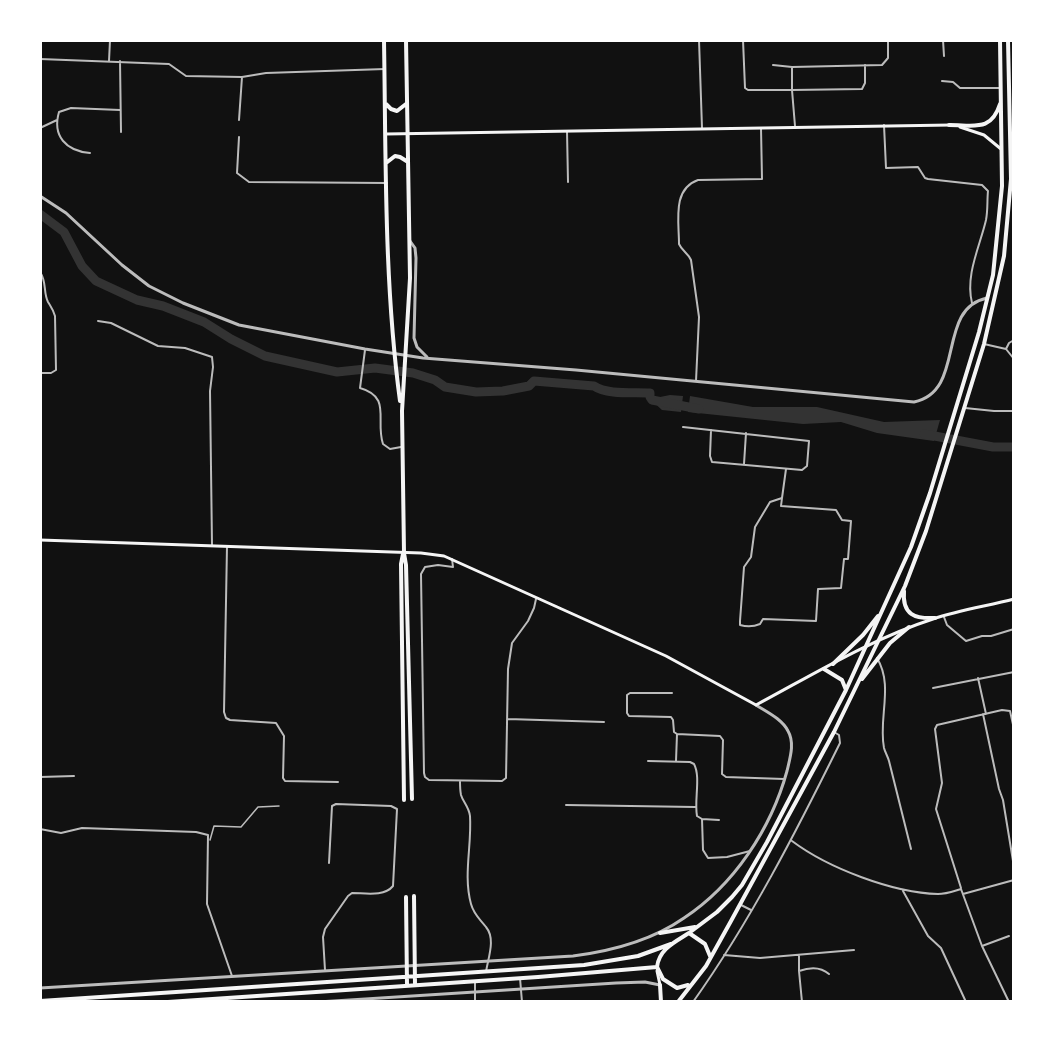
<!DOCTYPE html>
<html>
<head>
<meta charset="utf-8">
<style>
  body { margin:0 }
  #map { position:relative; width:1054px; height:1042px; overflow:hidden; background:#111; font-family:"PT Sans Narrow",sans-serif }
  canvas { display:block }
  .frame { position:absolute; inset:0; border:42px solid #fff; pointer-events:none }
</style>
</head>
<body>
<div id="map">
<canvas width="1054" height="1042"></canvas>
<div class="frame"></div>
</div>
<script>
const c = document.querySelector('canvas').getContext('2d');
c.lineJoin = 'round';
function fillPath(path, color) { c.fillStyle = color; c.fill(path, 'evenodd'); }
function strokePath(path, color, width, dash) { c.strokeStyle = color; c.lineWidth = width; c.lineCap = dash ? 'butt' : 'round'; c.setLineDash(dash || []); c.stroke(path); }
fillPath(new Path2D(`
  M670,395L683,396L681,412L662,410L650,399Z
  M690,396L753,407H817L884,422L940,420L934,441L877,433L841,422L803,424L688,412Z`), '#333');
strokePath(new Path2D(`
  M40,214L64,232L82,266L96,281L137,300L163,306L204,322L231,339L265,356L337,372L375,368L413,373L435,380L445,387L476,392L503,391L529,386L534,381L594,386C607,395 634,392 650,393V397L652,400L699,409
  M924,434L993,447H1014`), '#333', 9);
strokePath(new Path2D(`
  M210,840L214,826L241,827L258,807L279,806`), '#bcbcbc', 1.5);
strokePath(new Path2D(`
  M699,40L702,128
  M743,40L745,88L748,90H792L795,126
  M943,40L944,56
  M40,59L169,64L186,76L242,77L266,73L385,69
  M109,61L110,40
  M120,61L121,132
  M773,65L792,67L882,65L888,58V40
  M792,68V90L862,89L865,83V65
  M942,81L953,82L960,88H999
  M239,120L242,77
  M884,125L886,168L918,167L925,178L928,179L982,185L988,191C987,200 988,210 986,220C980,246 965,275 972,303
  M40,128L57,120
  M567,131L568,182
  M239,137L237,173L249,182L387,183
  M90,153C66,151 52,136 59,112L71,108L120,110
  M40,272C47,282 43,292 48,302C51,307 53,309 55,316L56,370L51,373H40
  M98,321L111,323L158,346L185,348L212,357L213,367L210,391L212,545
  M984,344L1006,349L1014,359
  M1006,349L1009,343L1014,340
  M365,350L360,388C392,397 375,420 383,444L390,449L401,447
  M696,381L699,317L691,260C688,253 682,251 679,244C679,221 672,189 698,180L762,179L761,128
  M965,408L994,411H1014
  M683,427L809,441L807,466L802,470L712,462L710,456L711,430
  M744,464L746,433
  M782,498L781,506L836,510L842,520L851,521L848,559H844L841,588L818,589L816,621L763,619L760,624C753,627 747,627 740,625V621L744,567L751,557L755,527L770,502L782,498L786,469
  M227,546L224,712L226,718L230,720L276,723L284,736L283,778L285,781L338,782
  M452,559L453,567L438,565L425,567L421,574L424,773L425,777L429,780L502,781L506,778L508,669L512,643L528,621L534,608L536,599
  M944,617L947,625L966,641L982,636H991L1014,629
  M877,658C894,686 878,718 884,748C885,752 888,757 889,761L911,849
  M978,678L986,714
  M933,688L1014,672
  M672,693H630L627,695V713L629,716L671,717L673,720L674,732L677,734L720,736L723,740L722,774L726,777L784,779
  M983,714L999,789L1003,800L1014,867
  M508,719L604,722
  M648,761L690,762L694,764C701,777 694,800 697,816L702,819L719,820
  M676,761L677,734
  M40,777L74,776
  M460,781C460,785 460,790 461,795C463,802 469,807 470,816C472,845 463,875 471,904C474,915 480,919 486,927C496,939 488,958 486,972
  M566,805L695,807
  M702,819L703,850L708,858L727,857L750,851
  M40,829L61,833L82,828L196,832L208,835L207,904L232,976
  M792,841C828,868 893,893 938,894C946,894 954,891 961,889L982,946L1009,1002
  M961,888L936,809L942,783L935,729L937,725L1002,710L1010,711L1014,729
  M903,891L928,936L941,948L966,1002
  M963,894L1014,880
  M741,905L751,910
  M982,946L1009,936
  M724,955L760,958L854,950
  M799,956V971C810,967 820,966 829,974
  M325,970L323,937L325,929L348,896L352,893C365,893 384,897 393,886L397,809L391,806L336,804L332,806L329,863
  M799,971L802,1002
  M520,978L522,1002
  M475,1002V982
  M693,1002C750,922 797,830 840,743L839,735L834,732`), '#bcbcbc', 2);
strokePath(new Path2D(`
  M40,196L66,213L122,265L149,286L183,303L239,325L365,349L423,358L576,370L914,402C967,391 935,309 987,298
  M410,241L415,248L416,258L414,338L417,347L427,357
  M40,988L573,956C612,951 651,941 684,918C734,885 771,829 787,771C790,758 795,743 788,731C782,719 767,712 756,705
  M318,1002L616,983L645,982L660,985`), '#bcbcbc', 3);
strokePath(new Path2D(`
  M960,127L984,135L1001,149
  M386,134L951,125
  M40,540L421,553L444,556L666,656L756,705C814,674 871,639 933,619C959,610 987,606 1014,599
  M657,971L660,985`), '#f5f5f5', 3);
strokePath(new Path2D(`
  M384,40C386,161 384,282 400,401
  M406,40L410,278L402,411L404,553L406,565L412,799
  M386,104L391,109L397,111L406,104
  M949,125C975,125 991,132 1000,104
  M386,163L395,156L400,157L408,162
  M403,554L401,564L404,800
  M904,591C902,615 915,619 935,618
  M833,664L863,635L878,616
  M824,669L842,680L846,690
  M862,679L890,643L909,627
  M414,896L415,985
  M406,897L407,985
  M660,933L695,927
  M689,933L717,912L732,897L742,885L767,842L846,690L911,547L930,493L979,332L993,275L1002,186L1000,40
  M660,985L661,1002
  M688,985L677,988L663,979L657,967C659,949 675,942 689,933L705,944L710,956
  M40,1001L584,965L638,956L671,944
  M168,1002L538,977L657,967
  M678,1002L706,966L731,921L834,732L905,586L926,531L984,344L1004,256L1011,179L1008,40`), '#f5f5f5', 4);
</script>
</body>
</html>
